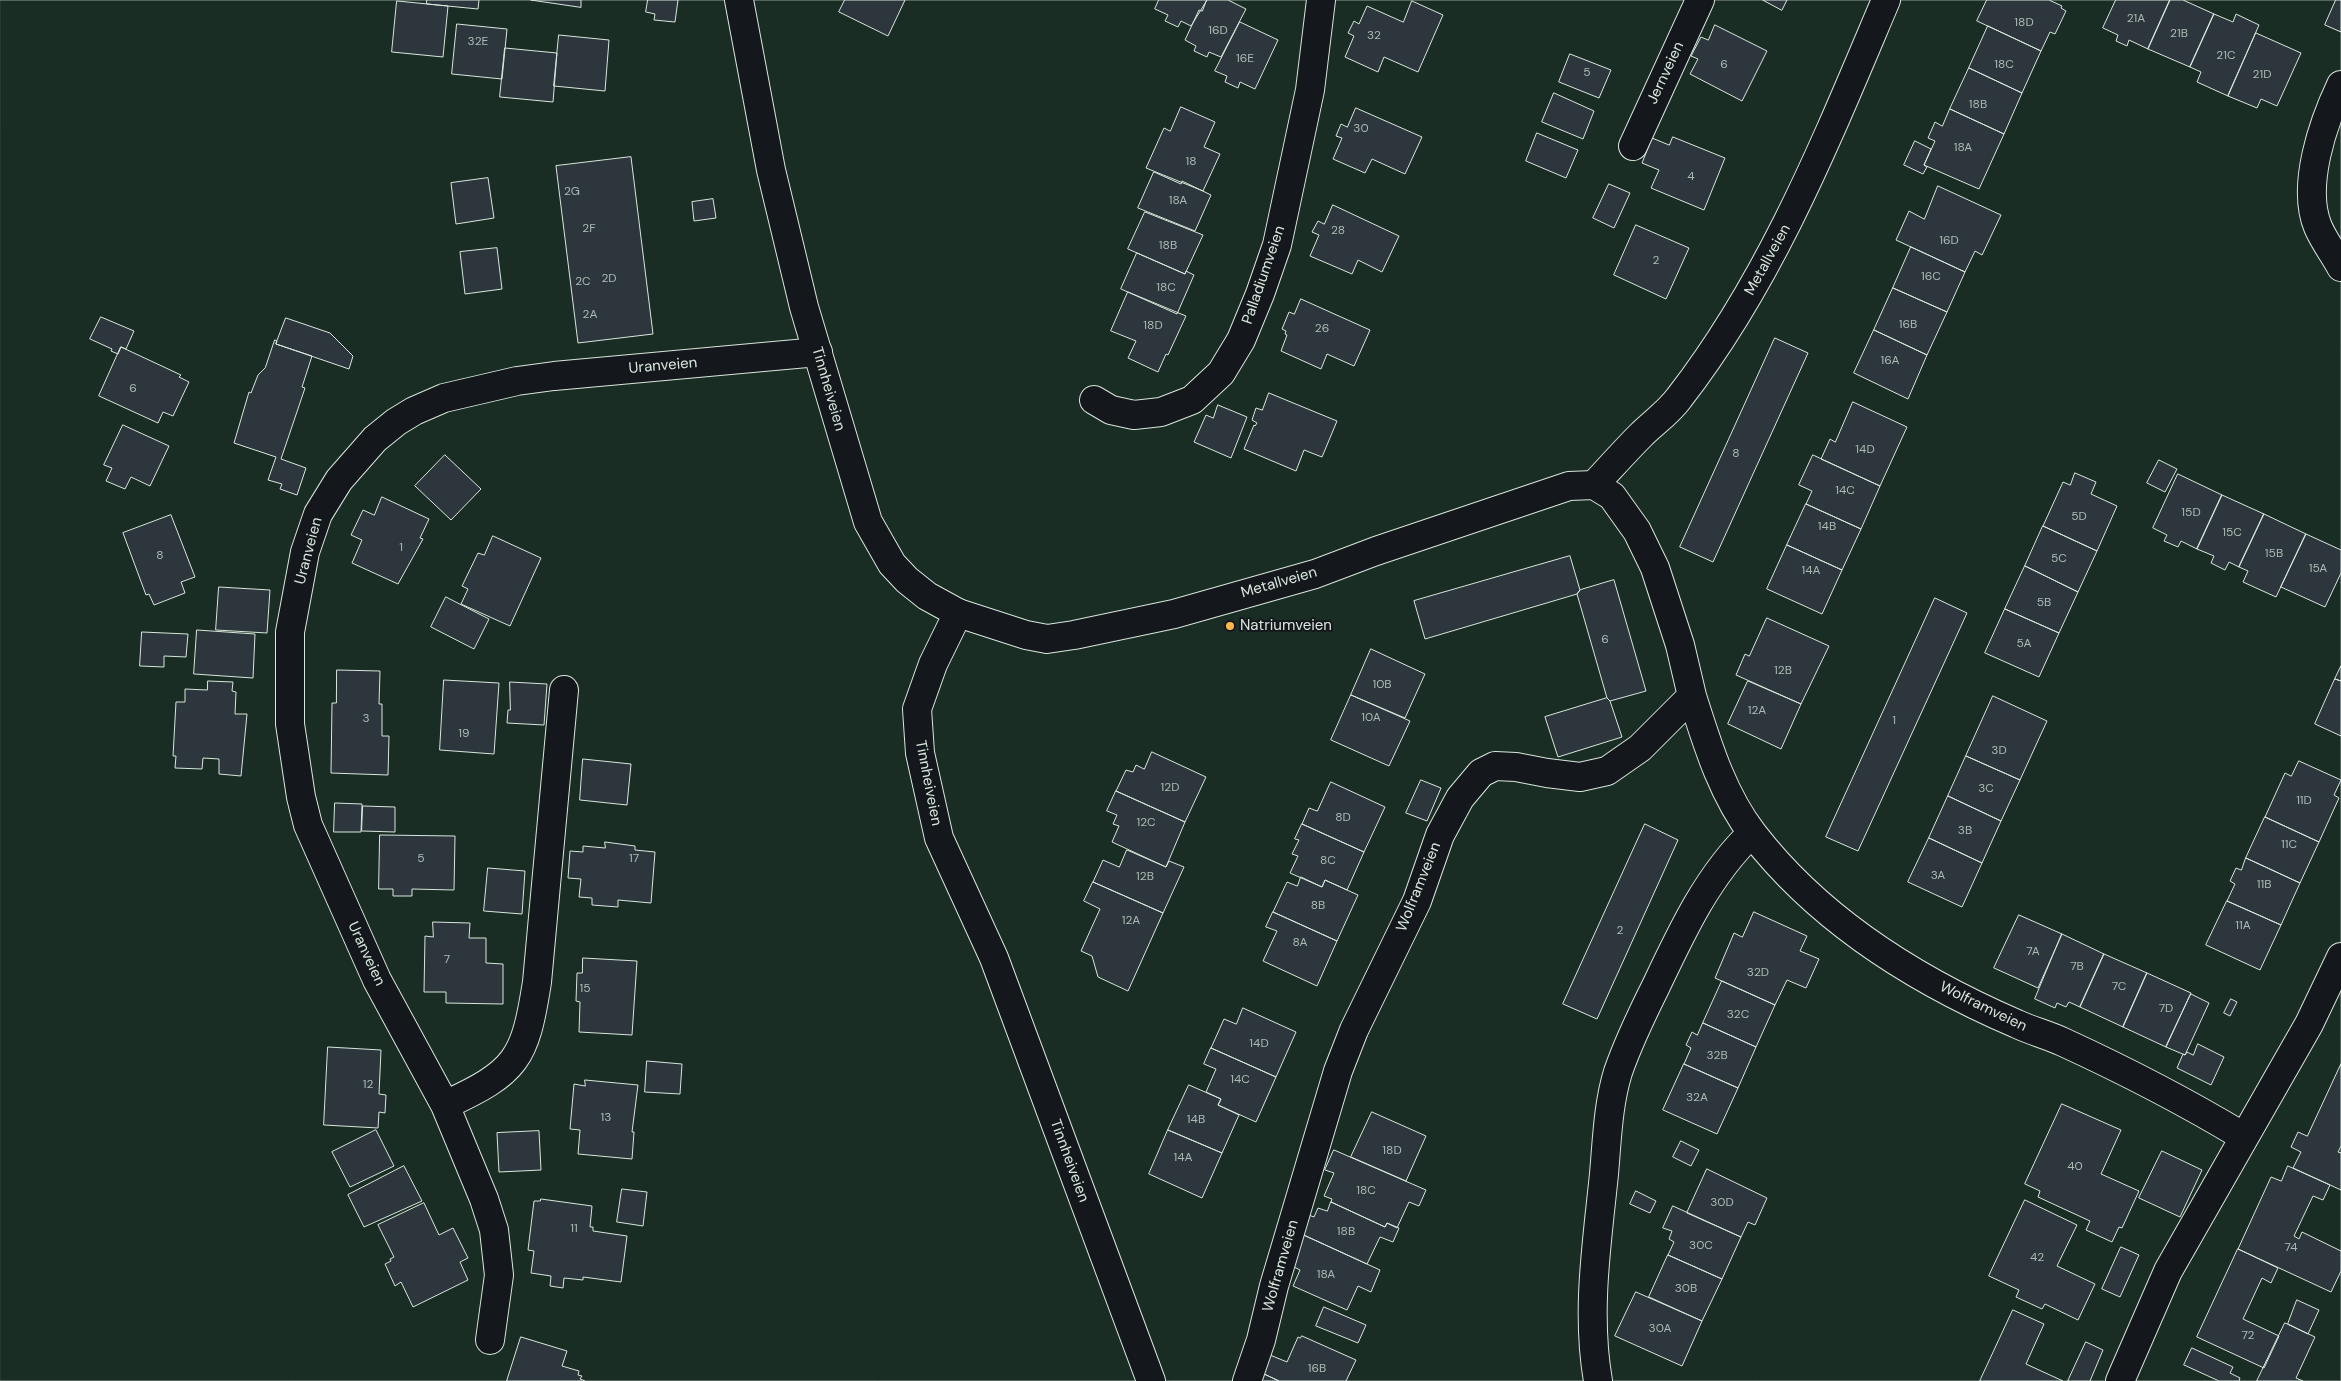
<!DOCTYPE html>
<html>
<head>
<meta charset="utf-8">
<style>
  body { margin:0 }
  canvas { display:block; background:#14181c }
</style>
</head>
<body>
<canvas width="2341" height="1381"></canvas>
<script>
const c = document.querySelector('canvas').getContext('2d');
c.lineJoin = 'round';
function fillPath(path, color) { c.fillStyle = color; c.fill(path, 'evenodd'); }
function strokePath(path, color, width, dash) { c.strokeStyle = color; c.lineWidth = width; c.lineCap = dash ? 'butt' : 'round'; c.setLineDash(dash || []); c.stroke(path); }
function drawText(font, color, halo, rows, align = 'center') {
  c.font = font + ' "DM Sans",sans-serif'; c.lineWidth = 4; c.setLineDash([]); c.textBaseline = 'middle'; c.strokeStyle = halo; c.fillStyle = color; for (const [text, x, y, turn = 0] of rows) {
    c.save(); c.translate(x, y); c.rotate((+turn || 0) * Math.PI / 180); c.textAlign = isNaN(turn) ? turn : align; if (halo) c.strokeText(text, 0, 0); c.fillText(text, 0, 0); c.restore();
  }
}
const green = new Path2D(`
  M0,0H2341V1381H0Z`);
fillPath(green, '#1a2d24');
strokePath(green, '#939e99', 1);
const building = new Path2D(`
  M427,0H479L478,9L427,4Z
  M531,0H581V7Z
  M648,0H678L675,22L654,20L655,14L646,12Z
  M845,0H905L888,36L839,12Z
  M1159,0H1207L1191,26L1181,21L1178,27L1165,21L1168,15L1155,9Z
  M1207,0H1228L1246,9L1221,57L1209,52L1207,57L1194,51L1196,46L1185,40L1199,10L1202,11Z
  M1763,0H1787L1782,10Z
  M1987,0H2049L2062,6L2061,8L2066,11L2055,34L2050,32L2041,51L1977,21Z
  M2116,0H2170L2148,49L2129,40L2127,46L2116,41L2118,35L2103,28Z
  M2170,0H2183L2214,14L2190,67L2148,49Z
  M2336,0H2341V32L2325,25Z
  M397,1L448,6L443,57L392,52Z
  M1412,1L1443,15L1418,72L1384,57L1378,72L1345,57L1354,36L1348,33L1354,21L1359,24L1367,6L1403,22Z
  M2214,14L2233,22L2236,14L2259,25L2228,96L2197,82L2201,72L2190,67Z
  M1240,22L1278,40L1255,89L1240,82L1238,88L1225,82L1227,76L1215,71Z
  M457,24L507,29L502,79L452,74Z
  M1715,25L1767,51L1742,101L1690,74L1698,59L1691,56L1701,37L1708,40Z
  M1988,26L2041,51L2022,93L1969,68Z
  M2256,33L2301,53L2277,106L2261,99L2257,108L2228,96Z
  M559,35L609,40L605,91L554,86Z
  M505,48L557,53L553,102L500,97Z
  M1570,54L1611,70L1599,98L1559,82Z
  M1969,68L2022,93L2004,134L1950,109Z
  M1554,93L1594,111L1583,139L1542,122Z
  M1181,107L1215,122L1204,147L1220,154L1203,191L1146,168L1164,128L1170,131Z
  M1356,108L1422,137L1405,174L1372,159L1365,173L1333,159L1342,138L1336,136L1341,124L1347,127Z
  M1950,109L2004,134L1979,189L1924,165L1935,141L1928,138L1935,122L1942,126Z
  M1537,133L1578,150L1566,178L1526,161Z
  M1673,137L1725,158L1704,210L1651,188L1659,170L1642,163L1652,138L1669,145Z
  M1915,141L1931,149L1924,165L1927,167L1923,174L1904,165Z
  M631,157L653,334L578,343L556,166Z
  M1154,172L1181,184L1182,181L1211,195L1195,231L1138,208Z
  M488,178L494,218L456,224L451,183Z
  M1609,184L1630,193L1614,228L1593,218Z
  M1938,186L2001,215L1982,255L1975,251L1965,272L1896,240L1909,211L1924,219Z
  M713,199L716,218L694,221L692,202Z
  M1333,205L1399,236L1382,272L1358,260L1352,274L1310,256L1319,235L1312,232L1318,221L1324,224Z
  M1145,212L1203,235L1185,274L1128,249Z
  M1636,225L1689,248L1666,299L1614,275Z
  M1911,247L1965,272L1947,312L1893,288Z
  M497,248L502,289L465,294L460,252Z
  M1137,253L1185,274L1186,271L1194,275L1177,314L1121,289Z
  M1893,288L1947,312L1927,355L1874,330Z
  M1128,292L1186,316L1168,355L1166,354L1158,372L1128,358L1136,341L1111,331Z
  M1301,299L1370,330L1354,366L1327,354L1321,369L1281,351L1287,335L1285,334L1286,331L1282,329L1289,312L1294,314Z
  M101,317L134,331L126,349L121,347L118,354L111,351L112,349L90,339Z
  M286,318L330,333L353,356L349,369L276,344Z
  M1874,330L1927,355L1908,399L1854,373Z
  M1775,338L1808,353L1713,562L1680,547Z
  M275,340L277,341L276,344L312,356L302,387L305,388L281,459L306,468L297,495L280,489L282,484L268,480L276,457L234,443L249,392L251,393L258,375L265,368Z
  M121,347L181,375L179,377L189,382L173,416L163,412L158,423L99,396Z
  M1269,393L1337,421L1322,457L1304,450L1296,471L1244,449L1254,425L1255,426L1257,423L1252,420L1256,408L1262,410Z
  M1853,402L1907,427L1880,486L1821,459L1830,439L1835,442Z
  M1218,405L1247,417L1231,458L1194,442L1206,415L1213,418Z
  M123,425L169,446L150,486L131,477L125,489L106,481L112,468L104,465Z
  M445,455L481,489L451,520L415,486Z
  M1813,455L1880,486L1861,529L1806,504L1812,491L1799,485Z
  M2159,460L2177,469L2165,492L2147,483Z
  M2075,473L2096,482L2091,494L2117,506L2097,551L2043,526L2063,482L2070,485Z
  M2178,474L2222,495L2197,549L2181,541L2178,547L2164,541L2167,535L2153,528Z
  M2222,495L2264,514L2239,567L2229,562L2225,570L2211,563L2214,556L2197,549Z
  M382,497L429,519L420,538L423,539L398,584L352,563L362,540L351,535L363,510L374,515Z
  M1806,504L1861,529L1842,570L1787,545Z
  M2264,514L2306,534L2276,597L2243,582L2248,571L2239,567Z
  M171,515L195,577L181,582L185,593L154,605L149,594L146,595L123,533Z
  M2043,526L2097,551L2078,592L2025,566Z
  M2306,534L2341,550V573L2325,607L2281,587Z
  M493,536L541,558L510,626L461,604L468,589L462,586L478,553L484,555Z
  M1787,545L1842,570L1822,614L1767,589Z
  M1570,556L1580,590L1577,594L1425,639L1414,601Z
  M2025,566L2078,592L2059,633L2005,609Z
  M1614,580L1646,691L1610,701L1607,698L1577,594L1580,590Z
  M219,587L270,590L267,633L216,630Z
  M446,597L489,619L474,649L431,627Z
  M1935,598L1967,613L1858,851L1826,837Z
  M2005,609L2059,633L2039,677L1985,653Z
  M1767,618L1829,646L1801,704L1736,675L1745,654L1749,656Z
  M197,630L255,634L253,678L194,674Z
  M142,632L188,634L186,657L164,656V667L140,666Z
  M1371,649L1425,674L1405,718L1351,695Z
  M2341,666V681L2335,679Z
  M337,670L380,671L379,704H382V736H389L388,775L331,773L332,703H336Z
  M2335,679L2341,681V736L2315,724Z
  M444,680L499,683L494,754L440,750Z
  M208,681L233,682L232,691L236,692L235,714H247L241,776L219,774V759L203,758L202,769L175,768L176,756H173L176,702H185V689L207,690Z
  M1748,681L1801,704L1781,749L1728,724Z
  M510,682L547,684L544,725L507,723L508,710H510Z
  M1351,695L1410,721L1389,766L1331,740Z
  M1993,696L2047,721L2020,780L1966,756Z
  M1607,698L1610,701L1622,737L1558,757L1545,717Z
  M1152,752L1206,777L1185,822L1116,791L1126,770L1133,772L1136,765L1144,769Z
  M1966,756L2020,780L2001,821L1948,796Z
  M583,759L631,764L627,805L580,800Z
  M2299,761L2341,780L2334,795L2339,798L2319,842L2265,817L2285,773L2291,776Z
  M1421,780L1441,788L1427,821L1406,813Z
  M1331,782L1385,807L1364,852L1302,824L1309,808L1317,811Z
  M1116,791L1185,822L1166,867L1112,842L1119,826L1113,824L1117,815L1107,811Z
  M1948,796L2001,821L1982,863L1929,838Z
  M335,803L362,804L361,832H334Z
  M363,806L395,807V832L362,831Z
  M2265,817L2319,842L2300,883L2246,858Z
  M1302,824L1364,852L1347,890L1325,880L1322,887L1290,873L1298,856L1292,854L1299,840L1295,839Z
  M1645,824L1678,840L1597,1019L1563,1004Z
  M380,835L455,836L454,890L412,889V896H393V889H379Z
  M1929,838L1982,863L1962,907L1908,882Z
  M605,842L635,846V850L655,852L651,903L618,900V907L592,905V898L579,897L581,879L568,878L570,851L583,852V846L605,848Z
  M1127,850L1166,867L1169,861L1184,867L1163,913L1093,882L1103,860L1119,867Z
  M2246,858L2300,883L2281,925L2227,901L2235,884L2230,881L2236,868L2241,870Z
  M488,868L525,871L522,914L484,911Z
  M1301,877L1322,887L1325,880L1358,895L1337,941L1273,912L1287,882L1297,886Z
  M1093,882L1163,913L1128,991L1098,977L1092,956L1081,951L1100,909L1084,901Z
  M2227,901L2281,925L2260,970L2206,945Z
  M1273,912L1337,941L1317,986L1263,961L1277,931L1266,927Z
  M1754,912L1807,936L1800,951L1819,959L1806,988L1787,980L1775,1005L1715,978L1734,933L1742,937Z
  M2019,915L2062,934L2038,988L1994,968Z
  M433,922L470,923L469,938H486V963L503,964V1004L446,1003V992H424L425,936L433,937Z
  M2062,934L2104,954L2080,1007L2069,1002L2066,1007L2057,1003L2055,1008L2035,999Z
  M2104,954L2147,973L2123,1027L2080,1007Z
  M583,958L637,961L632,1035L579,1032L580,1002L576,1001L577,973H582Z
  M2147,973L2191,993L2166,1047L2123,1027Z
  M1722,981L1775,1005L1756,1047L1703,1023Z
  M2191,994L2209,1003L2185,1055L2166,1047Z
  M2231,999L2237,1002L2230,1016L2224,1013Z
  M1243,1008L1296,1032L1276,1077L1211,1048L1224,1019L1236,1024Z
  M1703,1023L1756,1047L1738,1088L1684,1064L1691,1048L1686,1045L1692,1032L1697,1035Z
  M2198,1044L2224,1057L2211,1085L2177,1068L2183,1054L2185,1055L2187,1052L2193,1055Z
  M328,1047L381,1050L379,1094L386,1095L385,1113L379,1112L378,1128L324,1125Z
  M1211,1048L1276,1077L1256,1122L1218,1105L1221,1099L1206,1092L1216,1069L1204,1064Z
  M647,1061L682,1064L680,1094L645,1092Z
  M1684,1064L1738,1088L1717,1134L1663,1110Z
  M2341,1064V1146L2338,1152L2341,1153V1190L2293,1168L2301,1152L2291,1147L2298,1132L2307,1136Z
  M585,1080L638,1085L632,1132H634L632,1159L578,1154L580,1130L570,1129L574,1084L585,1086Z
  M1189,1085L1221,1099L1218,1105L1239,1115L1222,1153L1168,1130Z
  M2062,1104L2121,1130L2101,1174L2139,1191L2122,1228L2119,1227L2112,1242L2086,1230L2090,1221L2038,1197L2040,1191L2025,1184Z
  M1372,1112L1426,1136L1406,1181L1351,1157Z
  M376,1130L394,1166L350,1187L332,1152Z
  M1168,1130L1222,1153L1202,1198L1149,1174Z
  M539,1131L541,1170L499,1172L497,1133Z
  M1681,1141L1699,1150L1691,1166L1673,1157Z
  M1334,1150L1426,1190L1419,1206L1409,1202L1397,1228L1387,1223L1385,1227L1331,1202L1332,1199L1324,1196L1334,1173L1325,1170Z
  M2162,1151L2202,1170L2180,1217L2139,1198Z
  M404,1166L422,1201L364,1227L348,1195Z
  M2288,1166L2330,1185L2323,1200L2313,1196L2294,1236L2299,1239L2302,1232L2341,1251V1271L2331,1292L2238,1249L2271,1177L2281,1181Z
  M1707,1169L1767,1198L1755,1225L1748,1222L1741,1237L1687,1213Z
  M622,1189L647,1192L643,1226L617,1222Z
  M1636,1191L1656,1201L1650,1213L1630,1204Z
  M541,1199L592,1206L590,1227H593V1231L627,1236L621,1282L583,1277V1280L564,1278L563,1288L550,1286L551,1276L531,1273L534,1251L528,1250L534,1201H540Z
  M2025,1200L2077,1225L2057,1266L2095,1284L2078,1320L2045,1304L2042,1309L2016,1297L2019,1290L1989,1276Z
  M1331,1202L1385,1227L1387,1223L1399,1228L1393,1242L1380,1237L1367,1264L1297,1232L1306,1214L1314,1217L1318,1208L1327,1211Z
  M424,1203L439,1235L453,1228L468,1258L460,1262L468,1280L413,1307L401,1282L395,1286L385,1264L391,1261L390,1259L394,1257L378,1225Z
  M1673,1206L1741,1237L1722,1279L1668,1255L1674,1242L1669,1239L1672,1231L1663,1228Z
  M1297,1232L1380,1270L1371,1292L1358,1286L1347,1310L1293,1286L1300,1270L1292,1266Z
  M2121,1247L2139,1255L2120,1297L2102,1289Z
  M2238,1249L2278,1268L2271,1283L2262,1278L2243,1319L2279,1336L2264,1368L2197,1337Z
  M1668,1255L1722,1279L1702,1321L1649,1297Z
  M1636,1292L1702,1321L1682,1366L1615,1336Z
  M2297,1300L2319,1310L2308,1334L2288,1324Z
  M1324,1307L1366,1325L1358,1343L1316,1326Z
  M2013,1310L2044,1324L2026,1364L2063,1381H1980Z
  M2285,1323L2315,1337L2296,1378L2303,1381H2257Z
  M1302,1336L1356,1360L1346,1381H1279L1262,1373L1270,1355L1287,1362L1298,1337L1300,1338Z
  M521,1337L567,1351L562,1366L579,1371L578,1375L582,1376L580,1379L585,1381H507Z
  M2086,1342L2103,1350L2090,1381H2068Z
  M2192,1348L2233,1367L2230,1373L2240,1378L2239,1381H2219L2184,1365Z
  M1262,1373L1279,1381H1252Z`);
fillPath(building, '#2c363c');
strokePath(building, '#d8e6dc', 1);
const street = new Path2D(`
  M2341,85C2323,123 2301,186 2318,227C2324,241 2334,254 2341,267
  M1633,146L1700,0
  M1094,400L1111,410L1134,415L1161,412L1192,400L1221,373L1241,340L1260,294L1277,245L1310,90L1321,0
  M1594,485L1612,496L1637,531L1655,568L1680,645L1692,696
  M958,613L1026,635L1047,639L1074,635L1174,614L1315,574L1376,551L1569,486L1594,485C1610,468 1625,451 1641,435C1653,423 1669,412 1679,398C1772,278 1827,139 1886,0
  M445,1105C517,1072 525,1059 537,982L564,690
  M490,1340L499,1275L494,1230L484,1199L445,1105L377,980L308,825L301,797L290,724V632L305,552L318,514L339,480L375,439L396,422L414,411L444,398L517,381L554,376L818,352
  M1247,1381L1261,1340L1274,1286L1338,1071L1354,1030L1417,901L1440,835L1460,798L1481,773L1495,766L1516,767L1547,773L1580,777L1607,771L1640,748L1692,696C1707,743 1722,794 1753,834C1820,921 1917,981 2017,1024C2032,1031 2048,1035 2063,1042C2124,1070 2186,1102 2244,1137
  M1598,1381C1586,1312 1597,1243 1604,1174C1607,1140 1608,1104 1618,1072C1628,1043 1642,1014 1656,986C1682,931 1708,875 1752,833
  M2120,1381L2168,1271L2309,1024L2341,957`);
const secondary = new Path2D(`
  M739,0L771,170L804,307L868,522L892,564L907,580L927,596L958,613L933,664L917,709L920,753L939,838L994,958L1151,1381`);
strokePath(street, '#d8e6dc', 30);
strokePath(secondary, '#d8e6dc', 30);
strokePath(street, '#14181c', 28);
strokePath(secondary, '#14181c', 28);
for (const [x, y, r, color] of [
  [1230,626,5,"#ffb74d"]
]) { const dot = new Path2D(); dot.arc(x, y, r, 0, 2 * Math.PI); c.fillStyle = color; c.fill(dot); strokePath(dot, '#14181c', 2); }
drawText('12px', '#adbab4', null, [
  ["21A",2136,19],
  ["18D",2024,23],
  ["16D",1218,31],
  ["21B",2179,34],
  ["32",1374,36],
  ["32E",478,42],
  ["21C",2226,56],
  ["16E",1245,59],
  ["6",1724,65],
  ["18C",2004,65],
  ["5",1587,73],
  ["21D",2262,75],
  ["18B",1978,105],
  ["30",1361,129],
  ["18A",1963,148],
  ["18",1191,162],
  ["4",1691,177],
  ["2G",572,192],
  ["18A",1178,201],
  ["2F",589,229],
  ["28",1338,231],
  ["16D",1949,241],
  ["18B",1168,246],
  ["2",1656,261],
  ["16C",1931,277],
  ["2D",609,279],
  ["2C",583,282],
  ["18C",1166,288],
  ["2A",590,315],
  ["16B",1908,325],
  ["18D",1153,326],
  ["26",1322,329],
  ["16A",1890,361],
  ["6",133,389],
  ["14D",1865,450],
  ["8",1736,454],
  ["14C",1845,491],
  ["15D",2191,513],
  ["5D",2079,517],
  ["14B",1827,527],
  ["15C",2232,533],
  ["1",401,548],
  ["15B",2274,554],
  ["8",160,556],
  ["5C",2059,559],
  ["15A",2318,569],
  ["14A",1811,571],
  ["5B",2044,603],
  ["6",1605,640],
  ["5A",2024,644],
  ["12B",1783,671],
  ["10B",1382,685],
  ["12A",1757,711],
  ["10A",1371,718],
  ["3",366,719],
  ["1",1894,721],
  ["19",464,734],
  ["3D",1999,751],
  ["12D",1170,788],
  ["3C",1986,789],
  ["11D",2304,801],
  ["8D",1343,818],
  ["12C",1146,823],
  ["3B",1965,831],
  ["11C",2289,845],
  ["5",421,859],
  ["17",634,859],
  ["8C",1328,861],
  ["3A",1938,876],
  ["12B",1145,877],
  ["11B",2264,885],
  ["8B",1318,906],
  ["12A",1131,921],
  ["11A",2243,926],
  ["2",1620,931],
  ["8A",1300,943],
  ["7A",2033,952],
  ["7",447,960],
  ["7B",2077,967],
  ["32D",1758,973],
  ["7C",2119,987],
  ["15",585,989],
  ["7D",2166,1009],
  ["32C",1738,1015],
  ["14D",1259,1044],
  ["32B",1717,1056],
  ["14C",1240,1080],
  ["12",368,1085],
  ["32A",1697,1098],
  ["13",606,1118],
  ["14B",1196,1120],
  ["18D",1392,1151],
  ["14A",1183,1158],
  ["40",2075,1167],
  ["18C",1366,1191],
  ["30D",1722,1203],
  ["11",574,1229],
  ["18B",1346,1232],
  ["30C",1701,1246],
  ["74",2291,1248],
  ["42",2037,1258],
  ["18A",1326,1275],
  ["30B",1686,1289],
  ["30A",1660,1329],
  ["72",2248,1336],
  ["16B",1317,1369]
]);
drawText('15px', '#d8e6dc', '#14181c', [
  ["Jernveien",1666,73,-65],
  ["Metallveien",1768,260,-61],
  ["Palladiumveien",1264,275,-71],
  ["Uranveien",663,366,-5],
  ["Tinnheiveien",828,389,74],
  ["Uranveien",309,551,-75],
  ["Metallveien",1279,583,-16],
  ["Tinnheiveien",928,783,79],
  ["Wolframveien",1419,887,-68],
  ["Uranveien",366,954,65],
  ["Wolframveien",1983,1007,26],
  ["Tinnheiveien",1069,1161,70],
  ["Wolframveien",1281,1266,-74]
]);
drawText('15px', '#d8e6dc', '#14181c', [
  ["Natriumveien",1240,626]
], 'left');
</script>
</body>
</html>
